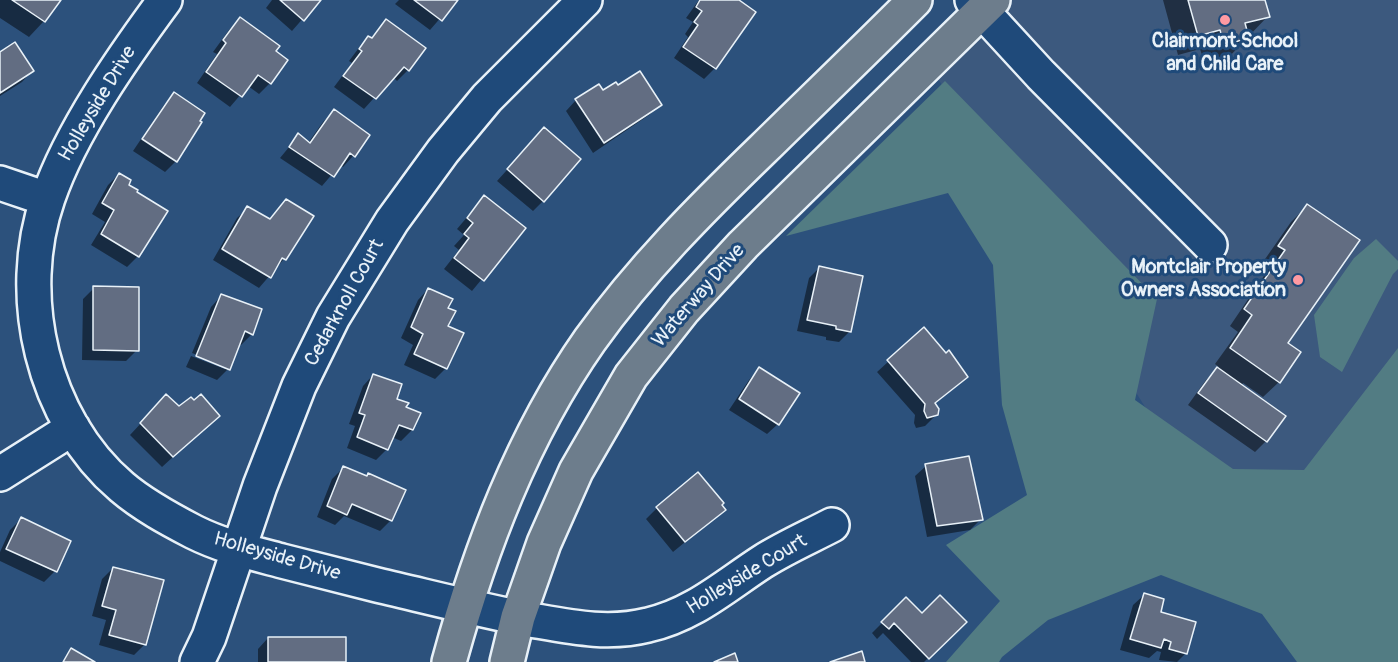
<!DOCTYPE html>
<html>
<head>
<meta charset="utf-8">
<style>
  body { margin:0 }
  canvas { display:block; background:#2c517c }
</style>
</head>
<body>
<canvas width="1398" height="662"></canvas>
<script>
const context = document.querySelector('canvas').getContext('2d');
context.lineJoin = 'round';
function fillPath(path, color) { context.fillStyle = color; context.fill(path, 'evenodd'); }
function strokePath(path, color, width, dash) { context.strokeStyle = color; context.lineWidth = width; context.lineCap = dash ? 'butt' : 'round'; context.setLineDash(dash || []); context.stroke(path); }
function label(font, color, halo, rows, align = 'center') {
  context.font = font + ' Pangolin,sans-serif'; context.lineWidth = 6; context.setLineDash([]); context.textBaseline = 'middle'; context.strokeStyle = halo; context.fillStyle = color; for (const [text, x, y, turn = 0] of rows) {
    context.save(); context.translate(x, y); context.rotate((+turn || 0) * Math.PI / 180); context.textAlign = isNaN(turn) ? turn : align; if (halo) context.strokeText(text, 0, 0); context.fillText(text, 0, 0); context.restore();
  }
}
fillPath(new Path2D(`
  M1011,0H1398V662H1306L935,74Z`), '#3c597e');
fillPath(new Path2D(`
  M945,81L1157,299L1135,400L1233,469L1304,470L1398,348V662H1297L1262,614L1161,575L1048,620L1002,657L999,662H946L1000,601L946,545L1027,495L1002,405L993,265L948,193L786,236Z
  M1376,239L1398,261V269L1393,274L1342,372L1320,357L1314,315L1354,258Z`), '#527c83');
fillPath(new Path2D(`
  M0,0H59L44,21L29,37L0,18Z
  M272,0H319L292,31L266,8Z
  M399,0H456L430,30L395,4Z
  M699,0H737L754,12L715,68L704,79L674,58L688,37L685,34L693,22L686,18Z
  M1163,0H1264L1268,16L1228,58L1205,64L1200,49L1178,55Z
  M240,19L274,51L270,83L259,94L248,86L230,107L197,83L217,54L213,52L229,30Z
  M386,21L408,70L397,81L393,77L364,109L334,87L352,63L349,61L358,49L369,38L370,39Z
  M0,53L32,71L22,82L0,96Z
  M618,87L660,105L649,115L593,153L566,111L576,100Z
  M174,94L198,121L176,161L165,172L133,151L164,105Z
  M334,111L368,136L353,156L343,167L340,165L322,186L280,158L299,135L308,143L323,122Z
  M544,129L543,201L533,211L497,181Z
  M119,174L127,185L138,256L127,267L91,245L105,222L92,214L108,185Z
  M484,197L524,228L472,291L444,269L459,250L454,246L464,235L457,229Z
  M286,201L284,259L259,288L213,260L237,218L248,208L269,220Z
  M1307,206L1279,382L1263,397L1243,383L1241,386L1284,416L1266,441L1255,452L1188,405L1206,380L1219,367L1215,364L1238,332L1230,326L1270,267L1263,262L1291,222Z
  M820,267L850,331L839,342L826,340V337L797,331L809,278Z
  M94,288L137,350L126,361L82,360L83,299Z
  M428,289L446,309V368L435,379L404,365L413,345L401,338L418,300Z
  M221,296L252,334L241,345L238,344L228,369L217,380L186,367L191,356L225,369V366L192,353L211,307Z
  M924,329L966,377L934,404L936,415L925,426L916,428L914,423L915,415L877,372Z
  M759,369L778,424L767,434L729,410L749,380Z
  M373,375L404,408L412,430L401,441L392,437L387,449L376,460L347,448L355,426L349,424L363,386Z
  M156,407L178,408L218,416L162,467L130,435Z
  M926,466L981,519L970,530L927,537L915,476Z
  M343,468L404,490L390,521L380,531L344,516L335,525L317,517L332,479Z
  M720,505L724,510L673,552L646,519L657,508Z
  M21,519L55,571L44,582L0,561V552L10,530Z
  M113,568L145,644L134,655L99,645L106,620L92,616L102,579Z
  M1144,595L1159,613L1185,654L1177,662L1159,660L1161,652L1157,651L1149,658L1120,650L1133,605Z
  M906,599L922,616L965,622L924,662H911L883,633L877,639L872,633Z
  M268,638L345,662H258V649Z`), '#0007');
const building = new Path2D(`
  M12,0H61L45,22Z
  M280,0H321L304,21Z
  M414,0H458L442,21Z
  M700,0H739L756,12L716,69L683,47L698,25L694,22L702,11L696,7Z
  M1188,0H1265L1270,17L1245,23L1249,38L1224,45L1220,30L1198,36Z
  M240,17L280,46L276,51L288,60L271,84L258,75L242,97L206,72L226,43L223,40Z
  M386,19L426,48L409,71L404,67L376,99L343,76L362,51L359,49L368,36L372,38Z
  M15,42L34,71L0,93V52Z
  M640,71L662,105L604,143L575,99L599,84L603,90L616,82L618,85Z
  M174,92L205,113L200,121L202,122L177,162L142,139Z
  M334,109L370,135L355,157L350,153L334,177L289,147L298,133L310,143Z
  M544,127L581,159L544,202L507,169Z
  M119,173L131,180L129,185L138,190L137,192L168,211L139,257L101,234L114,210L102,203Z
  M484,195L526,228L484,281L454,258L469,238L464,234L473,223L467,218Z
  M286,199L314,216L286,260L282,258L271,278L222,249L247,206L270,219Z
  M1307,204L1360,240L1288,343L1301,352L1280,383L1230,348L1252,315L1244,309L1285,250L1278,246Z
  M819,266L863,276L851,332L836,329V326L807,320Z
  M93,286L139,287V351L93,350Z
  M428,288L453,299L448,308L456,311L448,326L464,333L447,369L414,354L423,334L411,327Z
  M221,294L262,309L253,335L245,331L230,370L196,356Z
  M924,327L946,353L949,350L968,377L935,403L939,409L938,415L927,418L924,411L925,404L887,360Z
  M759,367L800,393L779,425L739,399Z
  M1217,367L1286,416L1267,442L1198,393Z
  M373,374L402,384L397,399L409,403L406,407L421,413L413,430L399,425L388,450L357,437L365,415L359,413Z
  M166,394L179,406L191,397L194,400L201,394L220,416L173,457L140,423Z
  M969,456L983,520L937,526L925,464Z
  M343,466L367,476L368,473L406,490L392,521L352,504L347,515L327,506Z
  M698,472L724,503L722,505L726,510L685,542L656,507Z
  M21,517L71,541L57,572L6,549Z
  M113,567L164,580L146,645L109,635L116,610L102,606Z
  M1144,593L1164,599L1161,612L1196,622L1187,654L1169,649L1171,642L1164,639L1161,648L1130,639Z
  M940,595L967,622L929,659L894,623L889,629L881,622L906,597L922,613Z
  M268,637H346V662H268Z
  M71,648L95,662H63Z
  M862,651L865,662H830Z
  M735,653L738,662H714Z`);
fillPath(building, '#626d82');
strokePath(building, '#e8f1f8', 1.5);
const minor = new Path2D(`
  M165,0C123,57 71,131 48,198C14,295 42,419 122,487C143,505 169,519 194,532C222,546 252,553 282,561C314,569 346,577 377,585C429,597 479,610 531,620C571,627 608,635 648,625C693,615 725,586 762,562C784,548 809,537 832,525
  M972,0L1041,75L1210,245
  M0,183L47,199
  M0,474L73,428
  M197,662L209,637L260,486L299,386L333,317L392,221L443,151L487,98L585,0`);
const major = new Path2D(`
  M449,662C480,549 522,437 590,340C641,269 701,209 763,149C814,99 865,50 915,0
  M507,662L518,617L544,543L576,471L631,376L684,309L743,245L993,0`);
strokePath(minor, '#e8f1f8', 38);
strokePath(major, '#e8f1f8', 38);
strokePath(minor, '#1f4a7a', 33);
strokePath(major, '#6d7d8c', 33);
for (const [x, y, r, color] of [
  [1225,20,6,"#ff9aa2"],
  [1298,280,6,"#ff9aa2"]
]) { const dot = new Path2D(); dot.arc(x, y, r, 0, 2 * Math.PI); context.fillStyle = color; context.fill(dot); strokePath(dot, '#1f4a7a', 2); }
label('bold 20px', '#e8f1f8', '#1f4a7a', [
  ["Clairmont School",1225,42],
  ["and Child Care",1225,65],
  ["Montclair Property",1286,268,"right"],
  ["Owners Association",1286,291,"right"]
]);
label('20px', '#e8f1f8', '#1f4a7a', [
  ["Holleyside Drive",98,104,-59],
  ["Waterway Drive",699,296,-49],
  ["Cedarknoll Court",345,303,-61],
  ["Holleyside Drive",277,557,16],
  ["Holleyside Court",747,575,-31]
]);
</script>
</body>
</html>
